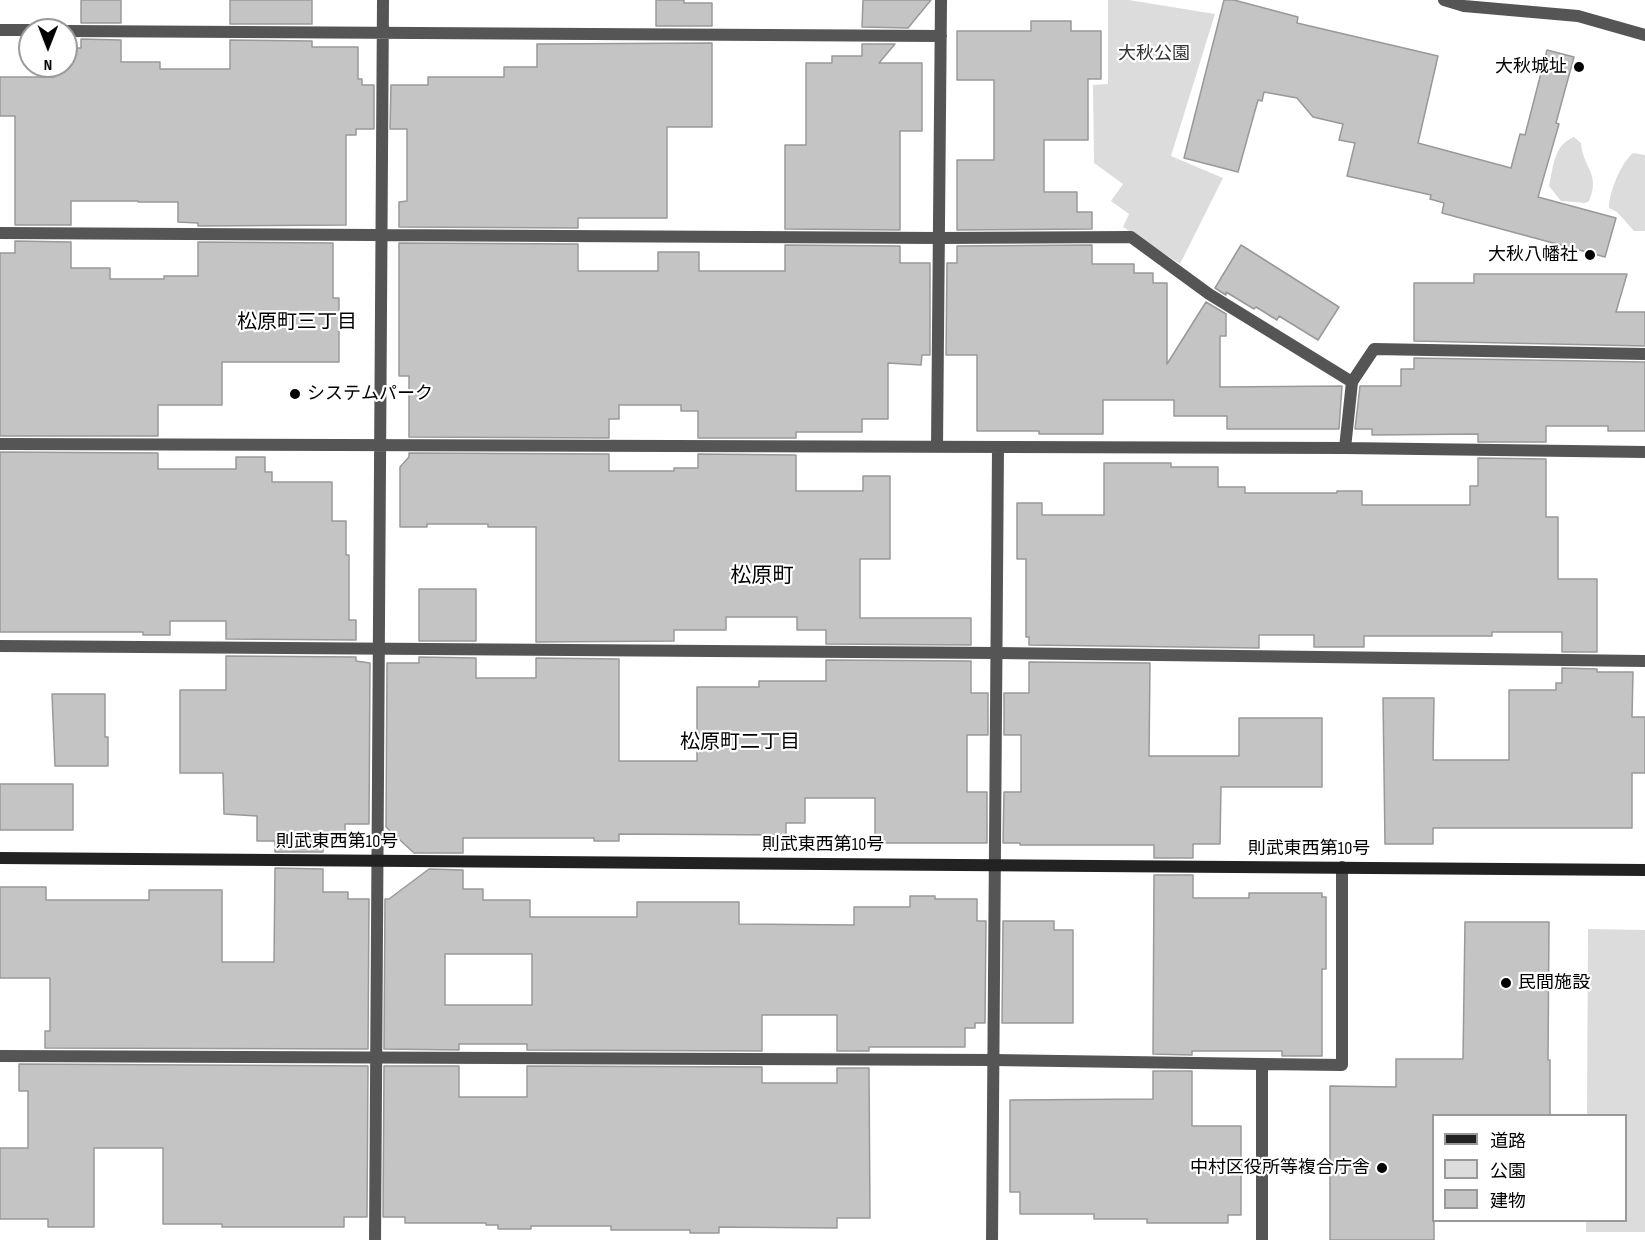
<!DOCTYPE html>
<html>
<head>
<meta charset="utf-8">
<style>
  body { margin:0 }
  #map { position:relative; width:1645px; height:1240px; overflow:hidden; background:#fff; font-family:"Sofia Sans Condensed","Noto Sans JP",sans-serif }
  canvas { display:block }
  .legend { position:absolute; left:1432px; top:1114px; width:195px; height:108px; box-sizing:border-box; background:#fff; border:2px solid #999; margin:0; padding:8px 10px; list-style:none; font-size:18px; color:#000 }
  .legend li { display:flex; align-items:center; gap:12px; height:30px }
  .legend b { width:30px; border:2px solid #999 }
  .north { position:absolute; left:18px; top:18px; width:60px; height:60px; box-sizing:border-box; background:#fff; border:2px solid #999; border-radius:50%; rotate:180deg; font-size:16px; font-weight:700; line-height:24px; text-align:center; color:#000 }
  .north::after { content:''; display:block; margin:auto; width:21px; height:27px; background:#000; clip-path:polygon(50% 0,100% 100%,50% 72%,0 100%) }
</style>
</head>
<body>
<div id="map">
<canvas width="1645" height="1240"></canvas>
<ul class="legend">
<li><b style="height:8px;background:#222"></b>道路</li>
<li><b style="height:16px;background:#dcdcdc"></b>公園</li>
<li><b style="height:16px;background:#c4c4c4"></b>建物</li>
</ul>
<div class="north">N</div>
</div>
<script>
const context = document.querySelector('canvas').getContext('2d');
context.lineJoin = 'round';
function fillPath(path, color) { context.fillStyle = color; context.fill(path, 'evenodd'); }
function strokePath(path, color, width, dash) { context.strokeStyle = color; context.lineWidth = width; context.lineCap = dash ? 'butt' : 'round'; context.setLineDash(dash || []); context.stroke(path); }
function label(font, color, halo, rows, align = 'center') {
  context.font = font + ' "Sofia Sans Condensed","Noto Sans JP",sans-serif'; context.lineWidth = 4.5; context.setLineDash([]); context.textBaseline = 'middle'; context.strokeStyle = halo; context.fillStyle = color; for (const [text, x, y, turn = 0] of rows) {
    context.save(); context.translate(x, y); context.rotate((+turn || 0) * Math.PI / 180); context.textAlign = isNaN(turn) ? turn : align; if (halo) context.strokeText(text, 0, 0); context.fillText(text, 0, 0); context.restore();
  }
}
fillPath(new Path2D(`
  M1108,0H1129L1215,14L1171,156L1223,178L1180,264L1123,227L1129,214L1111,201L1123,184L1094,163L1093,85L1108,84Z
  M1574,137L1581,143C1583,169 1601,173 1589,201L1585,203L1561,201L1549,186C1554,165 1553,146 1574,137Z
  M1633,153L1645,155V231H1634L1617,212L1609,208C1609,192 1621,163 1633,153Z
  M1588,929L1645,930V1232H1586V1221L1626,1220V1116L1587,1115Z`), '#dcdcdc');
const building = new Path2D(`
  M81,0H121V23H81Z
  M230,0H312V24H230Z
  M656,0H684V3H712V26H656Z
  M863,0H931L908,28L862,27Z
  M1224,0H1234L1298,17L1297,23L1438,56L1418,143L1511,168L1520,134L1525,135L1547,50L1574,57L1556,123L1559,124L1538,197L1616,218L1605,257L1442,213L1444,203L1430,199L1431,195L1347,176L1355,143L1339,140L1343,124L1313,117L1297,98L1264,92L1262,101L1258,100L1238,172L1184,158Z
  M1031,21H1071V31H1101V79H1088V140H1044V192H1077V212H1092V229L957,230V160H994V80H957V31H1031Z
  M81,39L121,40V62H160V69H230V40L312,41V47H358V79H362V85H374V129H356V135H346V225L198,226V223L178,222V202H138V201H71V225H15V116H0V77H54V66H66V48H81Z
  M712,43V127H667V218H578V228L399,227V202L407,201V129H390L391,85H428V77H504V67H537V44Z
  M862,44H895L879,63H922V131H900V230L785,229V145H806V63H832V56H862Z
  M15,241L71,242V268H110V279H164V276H198V242L333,243V298H339V362H222V405H158V436H0V253H15Z
  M399,243L578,244V271H658V252H699V271H785V245L900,246V263H930V355H922L921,365L888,363V419H862V432H796V438H698V411H681V405H619V419H609V438L409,437V376H399Z
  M1092,245V264H1134V273H1153V283H1167V364L1206,302L1226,314V336H1220V387L1342,386L1339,429H1227V416H1174V400H1103V434H1039V431H977V355H946L947,263H957V246Z
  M1241,245L1339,307L1318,340L1279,316L1277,320L1256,307L1254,309L1226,292V295L1215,288Z
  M1474,274H1627L1616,312H1645V346L1414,341V283H1474Z
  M1414,358L1645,362V431H1608V426H1546V442H1478V434L1372,435V429H1355L1360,386H1401V369H1414Z
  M0,452L158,453V469H236V457H265V472H272V482H332V521H346V555H349V620H356V640L226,639V621H170V635H143V632H0Z
  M409,453L609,454V471H674V468H698V454L796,455V491H863V476H890V559H860V618H971V645L826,644V630H797V617H726V630H674V641L536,642V527H488V524H427V527H400V467L409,457Z
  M1478,458L1546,459V517H1558V579H1597V652H1562V632H1492V636H1364V647H1314V635H1259V648L1029,645V637H1026V559H1017V503H1042V515H1104V463H1171V467H1218V487H1245V493H1337V491H1362V505H1470V486H1478Z
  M419,589H476V641H419Z
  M226,656L356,657V661L370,663L369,824H345V842H323V852H275V841H257V816L224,814L223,773H180V690H226Z
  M419,657L476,658V678H536V658L619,659V761H697V687H759V681H826V660L971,661V693H988V735H967V792H987V843H875V798H805V823H786V835L619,834V841H594V838H463V853H414L386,827L387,663H419Z
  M1029,662L1150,663L1149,756H1239V718H1322V787H1221L1220,844H1193V858H1154V845H1020V843H1003L1004,792H1021V735H1004V693H1029Z
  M1562,668L1597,669V672H1633L1632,717H1645V773H1632V828H1433V844H1385L1383,698H1434L1433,760H1509V690H1556V683H1562Z
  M52,694H105V737H108V766H55Z
  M0,784H73V830H0Z
  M275,868L323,869V892H348V899H369L368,1049L45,1048V1031H50V978H0V887H46V900H149V890H222V962H274Z
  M429,869L463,870V889H483V900H530V917H637V902H739V924L854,925V907H910V896H935V899H977V921H986L985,1023H975V1028H965V1047H869V1051H837V1015H762V1051L527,1050V1044H459V1050L384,1049L385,899H389ZM445,954H532V1005H445Z
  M1154,875H1193V898H1249V893H1322V897H1326V969H1322V1056H1282V1051H1192V1055L1153,1054Z
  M1003,921H1054V930H1073V1023H1002Z
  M1465,922H1549L1548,1060H1550V1116H1434V1240H1330V1086L1396,1087V1059H1463Z
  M19,1064L368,1066L367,1217H344V1227H222V1224H163V1148H94V1227H48V1219H0V1148H28V1091H19Z
  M384,1066H459V1097H527V1066L762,1067V1083H837V1068H869L870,1218H837V1228L719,1227V1233H690V1230H611V1226H531V1229H498V1225H486V1223H405V1217H383Z
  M1153,1071H1192V1126H1241V1215H1228V1223H1147V1219H1094V1214H1020V1192H1010V1100L1153,1099Z`);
fillPath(building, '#c4c4c4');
strokePath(building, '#999', 1.5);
strokePath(new Path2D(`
  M939,238L1131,237L1209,294L1352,382
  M0,646L996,653L1645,661
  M0,1056L993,1060L1262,1064`), '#555', 12);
strokePath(new Path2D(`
  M1444,0L1464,6L1578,16L1645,35
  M0,30H30
  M66,31L941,36
  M0,233L939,238
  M0,444L1345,448L1645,452
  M937,447L941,0
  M1345,448L1352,382L1374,349L1645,354
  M375,1240L383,0
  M992,1240L998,448
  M1262,1240V1064L1342,1065V867`), '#555', 12);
strokePath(new Path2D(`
  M0,858L1645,870`), '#222', 12);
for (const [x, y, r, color] of [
  [1579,67,6,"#000"],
  [1590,255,6,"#000"],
  [295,394,6,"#000"],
  [1506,983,6,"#000"],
  [1382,1168,6,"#000"]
]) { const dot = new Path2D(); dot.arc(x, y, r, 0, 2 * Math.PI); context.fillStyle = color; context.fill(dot); strokePath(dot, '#fff', 2); }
label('18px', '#333', '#fff', [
  ["大秋公園",1154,54]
]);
label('18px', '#000', '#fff', [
  ["大秋城址",1567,67],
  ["大秋八幡社",1578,255],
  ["システムパーク",307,394,"left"],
  ["民間施設",1518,983,"left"],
  ["中村区役所等複合庁舎",1370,1168]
], 'right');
label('18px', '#000', '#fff', [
  ["則武東西第10号",337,842],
  ["則武東西第10号",823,845],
  ["則武東西第10号",1309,849]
]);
label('20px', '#000', '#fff', [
  ["松原町三丁目",297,323],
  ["松原町二丁目",740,743]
]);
label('21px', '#000', '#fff', [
  ["松原町",762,577]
]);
</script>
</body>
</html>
